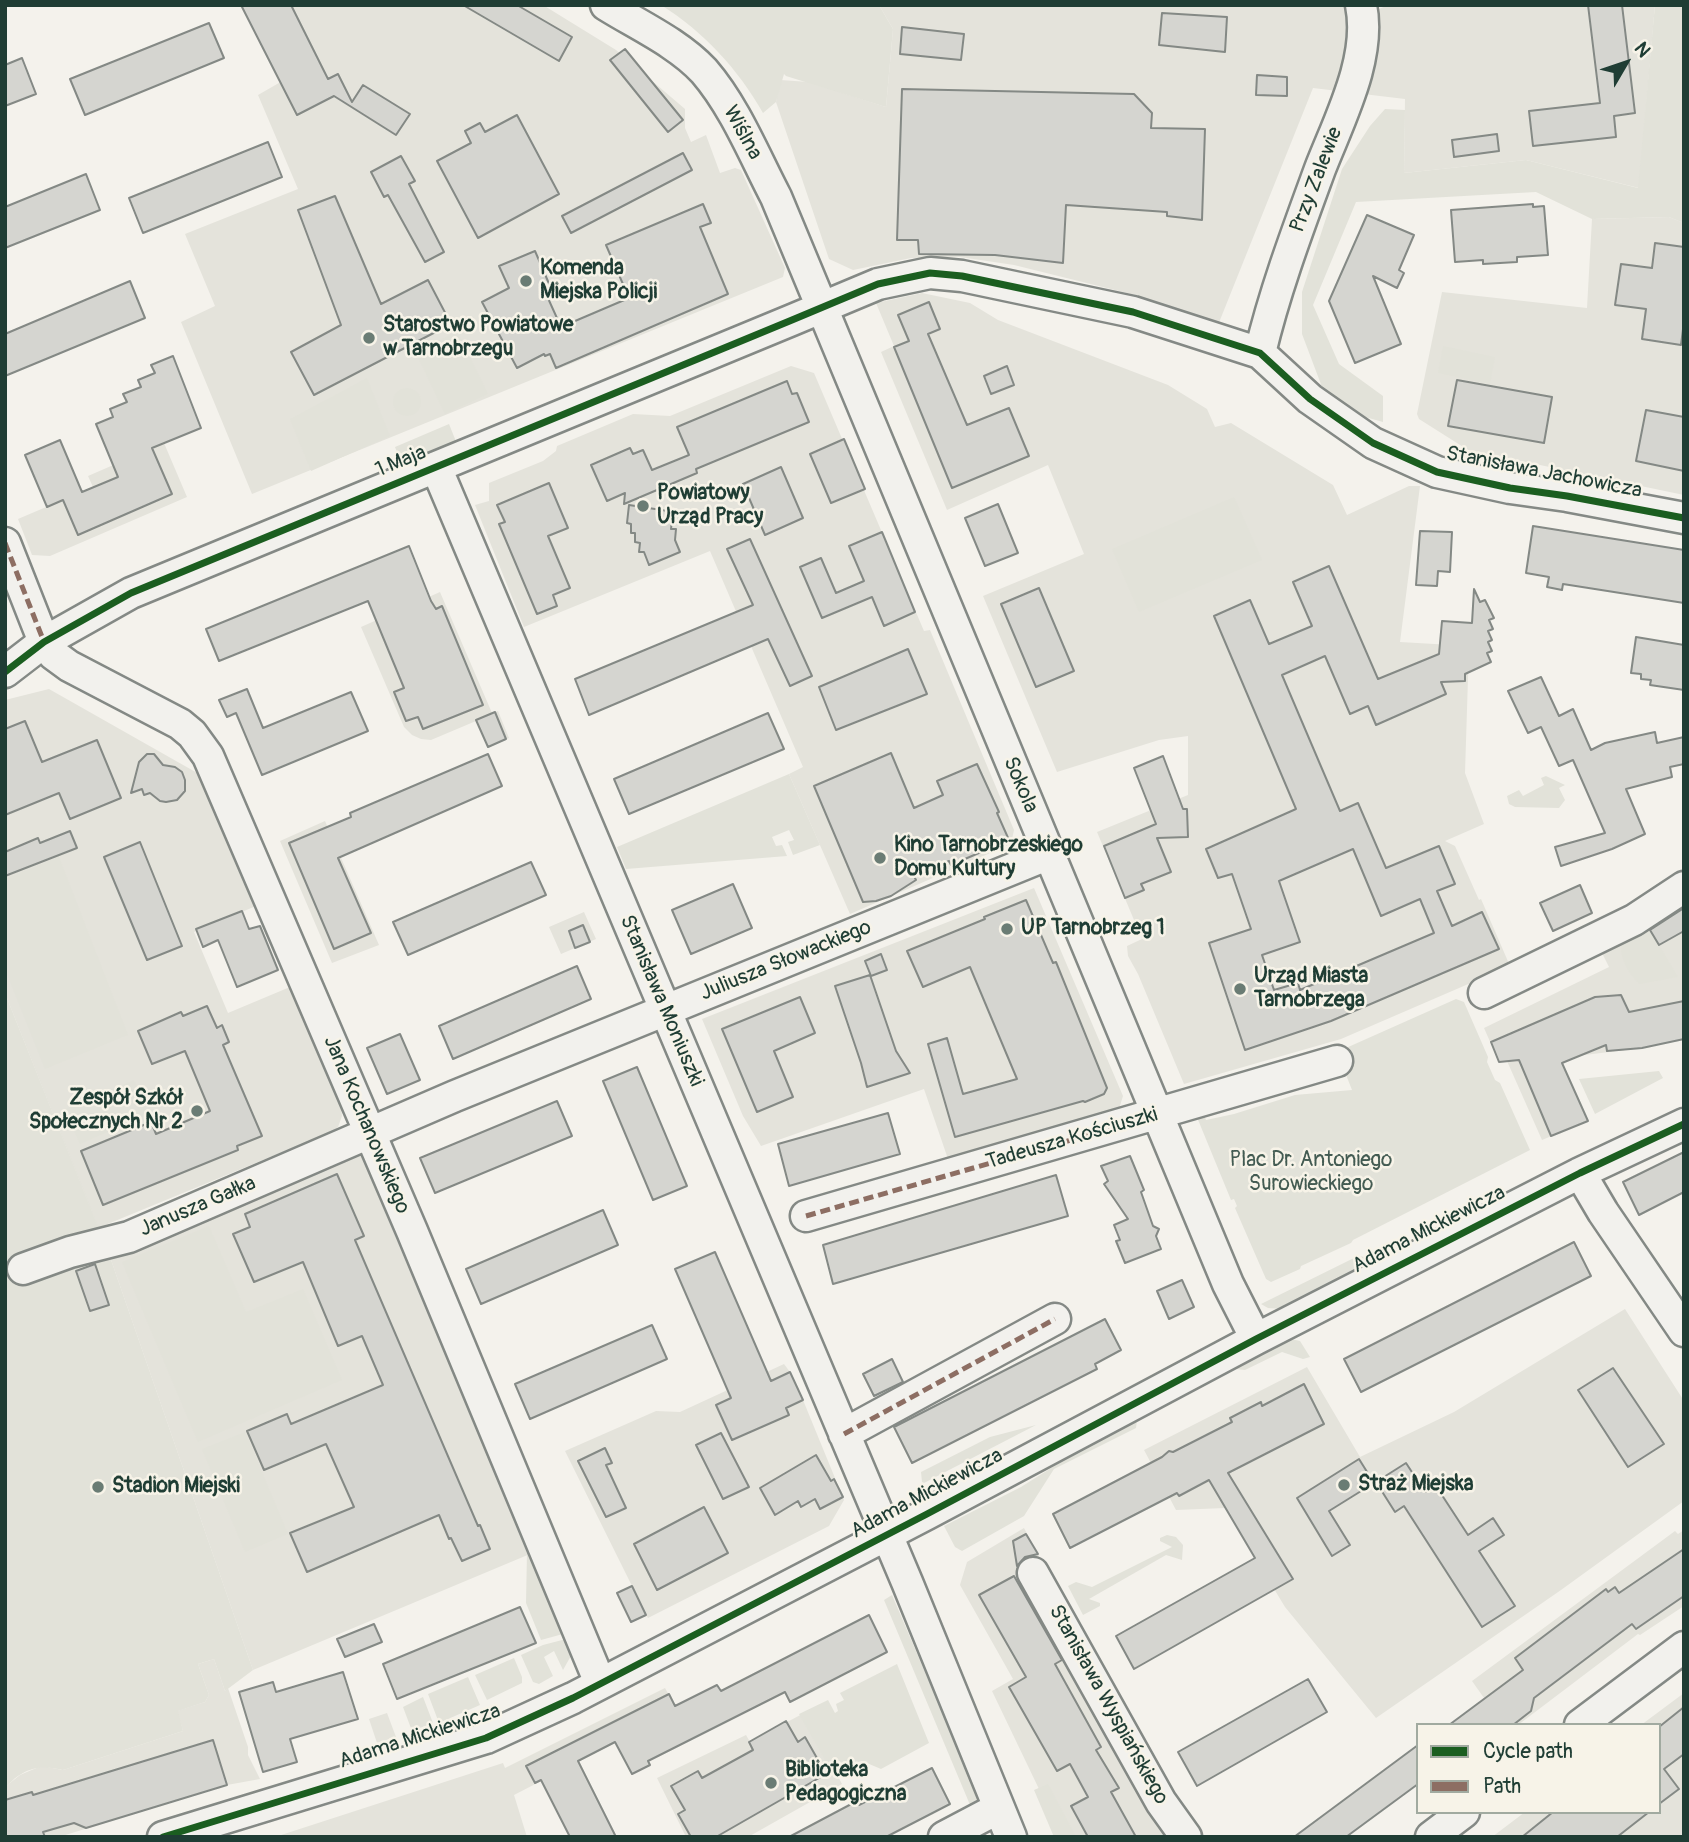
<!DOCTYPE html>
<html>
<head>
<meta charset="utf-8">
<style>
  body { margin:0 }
  #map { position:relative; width:1689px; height:1842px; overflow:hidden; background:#f4f2ec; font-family:Pangolin,sans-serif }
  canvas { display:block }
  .frame { position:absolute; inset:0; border:7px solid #1f3d34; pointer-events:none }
  .legend { position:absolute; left:1416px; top:1723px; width:245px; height:91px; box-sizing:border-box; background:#f7f3e8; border:2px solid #a1aaa0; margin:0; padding:9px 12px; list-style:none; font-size:21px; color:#1f3d34 }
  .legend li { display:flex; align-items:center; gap:14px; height:35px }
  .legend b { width:35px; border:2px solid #a1aaa0 }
  .north { position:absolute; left:1591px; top:28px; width:70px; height:70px; -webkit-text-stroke:5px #f7f3e8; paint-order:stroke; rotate:51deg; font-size:19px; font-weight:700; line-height:28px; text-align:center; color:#1f3d34 }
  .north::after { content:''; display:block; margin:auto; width:24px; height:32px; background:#1f3d34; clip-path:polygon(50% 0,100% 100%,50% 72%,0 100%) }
</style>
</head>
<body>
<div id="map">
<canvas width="1689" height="1842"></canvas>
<div class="frame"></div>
<ul class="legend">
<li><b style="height:9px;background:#1b5e20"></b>Cycle path</li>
<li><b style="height:9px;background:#8d6e63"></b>Path</li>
</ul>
<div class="north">N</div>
</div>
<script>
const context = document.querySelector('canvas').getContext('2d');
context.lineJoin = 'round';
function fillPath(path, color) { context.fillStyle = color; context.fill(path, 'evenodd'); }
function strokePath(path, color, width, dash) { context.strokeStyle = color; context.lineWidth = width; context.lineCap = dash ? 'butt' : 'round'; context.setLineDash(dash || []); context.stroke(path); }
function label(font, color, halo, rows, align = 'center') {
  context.font = font + ' Pangolin,sans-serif'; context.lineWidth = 5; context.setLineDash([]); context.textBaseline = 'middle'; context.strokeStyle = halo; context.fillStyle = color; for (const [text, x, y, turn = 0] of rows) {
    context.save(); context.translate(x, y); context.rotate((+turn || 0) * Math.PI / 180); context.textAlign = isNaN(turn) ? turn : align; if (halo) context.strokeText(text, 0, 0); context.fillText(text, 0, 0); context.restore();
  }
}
fillPath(new Path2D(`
  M264,5H543L616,50L685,109V128L691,142L706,135L720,173L735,168L741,170L785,268L783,277L252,494L181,322L215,306L185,234L298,189L258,95L298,72Z
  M879,5H1377L1379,9L1388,5H1655L1639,188L1526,160L1404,173L1405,99L1313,88L1218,325L1135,295L1014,265L960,257L911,258L853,270L829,259L776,102L780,80L809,82L886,107L893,29Z
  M1669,217L1684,223V495L1468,450L1419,419L1417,414L1442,292L1587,308L1592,219Z
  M922,293L970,303L998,320L1168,385L1207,409L1215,427L1231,423L1333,485L1347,515L1409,486H1420L1400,642L1469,646L1465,773L1484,824L1445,841L1455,846L1479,900L1481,899L1510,966L1341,1039L1184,1084L1138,974L1128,956L1127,946L1142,939L1097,832L1188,795V736L1159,740L1057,772L983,596L1084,554L1048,465L947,510L881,352L894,346L876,303Z
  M791,366L814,373L924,631L930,630L1014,830L1011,844L850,914L789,774L803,767L710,551L524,627L475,505L489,501V483L543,461L556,451L557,446L633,414L670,416Z
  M164,443L187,497L50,556L32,555L18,519L93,487L88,476Z
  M440,592L492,713L498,711L509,738L488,748L476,721L431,740L421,739L412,735L404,727L361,627Z
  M49,689L199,774L256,906L194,932L228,1013L290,987L341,1106L342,1116L338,1127L331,1132L98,1228L5,993V700Z
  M325,821L379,945L332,963L280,841Z
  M1034,888L1123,1096L1119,1109L948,1159L924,1089L761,1146L743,1116L702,1019Z
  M1684,907V1039L1642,1048L1560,1058L1588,1121L1542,1140L1507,1061L1499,1062L1484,1028L1609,967L1600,949L1674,910L1676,912Z
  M584,912L596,939L561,954L549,927Z
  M361,1155L530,1554L253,1670L109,1254Z
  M1625,1309L1684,1401V1501L1561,1590L1376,1718L1285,1607L1225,1508L1176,1510L1144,1450L1307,1367L1360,1457L1454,1412Z
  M784,1364L790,1372L803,1400L844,1500L829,1526L648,1618L646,1615L631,1622L632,1586L565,1451L656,1411L680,1412Z
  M1024,1528L1041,1560L1023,1571L1174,1837H1062L992,1691L1013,1679L960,1585L967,1562Z
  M1684,1530V1606L1640,1635L1638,1634L1518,1725H1465L1478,1710L1475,1706L1484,1698L1472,1681L1675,1531L1678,1534Z
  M214,1659L225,1691L228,1688L248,1747V1755L260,1779L227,1785L59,1837H5V1787L20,1775L34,1769L42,1766L63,1770L183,1731L177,1711L205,1702L209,1695L198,1664Z
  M665,1688L675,1706L640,1745L650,1765L632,1774L615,1743L514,1795L527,1837H275L503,1763L505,1768Z
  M1684,1693V1837H1492L1525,1812H1659V1725H1641Z
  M387,1713L396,1737L377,1743L369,1719Z
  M804,1713L842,1784L748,1837H686L657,1778L746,1735L750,1742Z`), '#e4e3db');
fillPath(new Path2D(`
  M661,5H879L893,29L886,107L786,76L784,74L776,102L763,113C738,69 704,32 661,5Z
  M1655,5H1684V223L1669,217L1592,219L1536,192L1356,202L1313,305L1339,364L1383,396V422L1365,417L1322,387L1302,334V292L1342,169L1370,126L1385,109L1405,110L1404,173L1526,160L1638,188Z
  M457,331L488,394L445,414L416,353Z
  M1443,346L1495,357L1490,384L1438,373Z
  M367,378L390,436L311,471L290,419Z
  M393 402a14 14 0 1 1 28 0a14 14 0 1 1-28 0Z
  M449,424L457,444L407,465L401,462L395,447Z
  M1234,497L1262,560L1139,612L1112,549Z
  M789,774L820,845L793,855L788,842L794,840L789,830L772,837L776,846L782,845L787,856L626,869L617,847Z
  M1546,776L1565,785L1559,788L1565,800L1559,808L1515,807L1509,804L1507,796L1519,790L1523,796L1544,785L1541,778Z
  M59,857L128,1035L45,1069L5,969V879Z
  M1647,925L1678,977L1640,984C1631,977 1616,954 1623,942C1627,935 1641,929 1647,925Z
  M5,993L109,1254L253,1670L225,1691L214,1659L198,1664L209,1695L205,1702L178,1711L183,1731L63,1770C46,1766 33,1766 18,1776C13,1779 10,1784 5,1787Z
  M1456,999L1464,1002L1488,1057L1487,1062L1495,1080L1500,1083L1530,1150L1353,1240L1351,1243L1301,1266L1300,1269L1271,1282L1266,1279L1235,1208L1237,1206L1234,1199L1231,1200L1194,1110L1201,1108L1206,1120L1234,1114L1295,1095L1352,1090L1337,1052Z
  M1659,1071L1663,1078L1595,1114L1579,1079Z
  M134,1080L149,1114L80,1144L65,1109Z
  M209,1226L246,1312L303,1289L342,1380L198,1442L122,1262Z
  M1358,1256L1365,1257L1368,1266L1283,1309L1268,1308L1261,1304Z
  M1286,1338L1300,1341L1310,1357L1303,1359L1282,1352L1245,1370L1235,1369L1233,1365Z
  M1129,1419L1137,1420L1136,1428L1054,1469L1024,1516L962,1551L955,1547L944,1526L1021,1487Z
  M1036,1425L924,1483L922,1482L921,1472L990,1437Z
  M245,1432L288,1534L245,1552L202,1449Z
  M1167,1535L1176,1537L1183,1545L1182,1560L1166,1555L1089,1599L1100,1603V1606L1083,1615L1068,1586L1076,1582L1092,1587L1172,1547L1160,1541V1538Z
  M527,1552L529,1553L563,1634L541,1640L526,1603Z
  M892,1595L978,1796V1804L973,1812L884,1600Z
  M566,1639L572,1654L563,1670L554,1651L544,1657L553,1676L539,1684L533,1682L521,1655L543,1645Z
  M514,1658L522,1677V1683L487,1700L475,1675Z
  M897,1664L929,1743L881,1769L862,1761L831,1770L799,1714L828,1700L835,1713L838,1711L836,1704L844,1700L840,1693Z
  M468,1677L480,1705L439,1723L428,1694Z
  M423,1697L433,1723L412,1731L403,1707Z
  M1048,1784L1076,1837H1054L1034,1790Z`), '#e2e2d9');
const building = new Path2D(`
  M241,5H291L328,79L338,74L352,102L363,85L410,114L396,135L334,96L297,115Z
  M463,5H517L572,37L559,61Z
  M1588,5H1622L1635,113L1614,116L1616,137L1533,146L1529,111L1600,103Z
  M1162,13L1227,17L1225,52L1159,45Z
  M209,23L224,58L85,115L70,79Z
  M902,27L964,34L961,60L900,54Z
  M625,49L683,120L668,132L610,60Z
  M22,58L36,94L5,106V65Z
  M1257,75L1287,77V96L1256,95Z
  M902,89L1134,94L1152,113L1151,128L1205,129L1202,220L1167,216V212L1066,205L1063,263L995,255L919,254L918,240H897Z
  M517,115L559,194L478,238L437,161L471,143L465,131L480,123L485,132Z
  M1497,134L1499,151L1454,157L1452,140Z
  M268,142L282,177L143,233L129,198Z
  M683,153L692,170L571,233L562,216Z
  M401,156L415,181L409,184L444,252L425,262L388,195L384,197L371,172Z
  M86,174L100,210L5,248V207Z
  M335,196L381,304L428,280L451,324L314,395L291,352L341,325L298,210Z
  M703,204L711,223L700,227L728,294L556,368L550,354L545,356L544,354L517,368L482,302L509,288L499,266L535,251L553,293L547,296L561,327L629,298L606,245Z
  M1533,204V207L1544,206L1548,255L1517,257V262L1483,264V260L1455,262L1451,210Z
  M1367,215L1414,235L1399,270L1404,273L1397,288L1373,276L1401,344L1355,363L1329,301Z
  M1655,243L1684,247V321L1681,345L1642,339L1646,309L1615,305L1621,264L1652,268Z
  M130,281L145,318L5,376V334Z
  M929,302L940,329L928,334L967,425L1009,408L1029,456L952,488L894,347L909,341L898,315Z
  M173,356L201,428L152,448L172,494L78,535L63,500L47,507L25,455L60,440L82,492L118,477L96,424L113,417L110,409L127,402L123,394L141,387L138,380L155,373L151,365Z
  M1007,366L1014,385L991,394L984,376Z
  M1457,380L1552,397L1544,443L1448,426Z
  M787,381L792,394L797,393L809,422L696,469L697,473L624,504L625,493L607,501L591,465L630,448L633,454L643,450L652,470L689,455L677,427Z
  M1646,410L1684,417V471L1636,461Z
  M844,439L865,489L831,503L810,454Z
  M781,467L803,518L765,535L743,484Z
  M549,483L568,528L548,536L570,588L553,595L557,606L537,614L499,524L505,522L497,505Z
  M998,504L1018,553L985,566L965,518Z
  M629,505L668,511L667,519L672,520L671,529H676L675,540L680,552L649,565L644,552H639L640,543L635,542V533H631V524L627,523Z
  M1533,526L1684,550V603L1563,584L1562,590L1547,587L1549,577L1526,573Z
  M1420,531L1452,532L1450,572L1438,571L1437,586L1416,585Z
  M882,532L915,612L884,626L872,597L822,618L800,567L821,558L836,593L864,581L849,546Z
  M750,539L812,676L790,686L768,639L589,715L575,679L753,605L727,549Z
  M409,546L431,601L436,609L442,606L483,705L423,729L418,717L406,721L394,692L404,688L368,601L219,661L206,629Z
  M1329,566L1378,679L1439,654L1442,621L1472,623L1474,589L1480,602L1485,600L1494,618L1489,620L1493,629L1488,631L1492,640L1488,642L1492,651L1487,653L1491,662L1465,674V681L1441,682L1446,694L1376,725L1368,706L1350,714L1325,656L1282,675L1340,811L1358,803L1386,868L1439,846L1455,884L1437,891L1452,926L1482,912L1499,949L1331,1021L1245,1050L1209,943L1251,929L1232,874L1218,878L1206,849L1296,809L1214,616L1250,600L1269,644L1312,626L1293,582ZM1353,849L1381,916L1420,899L1434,933L1300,990L1298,983L1274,990L1262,955L1300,942L1279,881Z
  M1039,588L1074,671L1036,687L1001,604Z
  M1636,637L1684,645V690L1650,685L1651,680L1641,679V674L1631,673Z
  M908,649L927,694L836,730L819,687Z
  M1541,677L1559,716L1573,709L1591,750L1605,743L1655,732L1657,743L1684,737V764L1670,767L1672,777L1626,789L1645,834L1612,849L1561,866L1555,847L1605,833L1573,760L1559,766L1541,727L1528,733L1508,691Z
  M247,689L263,728L351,692L368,731L262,775L236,713L227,717L219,700Z
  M495,712L506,739L488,747L476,720Z
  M768,713L784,749L629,814L614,779Z
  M25,721L42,762L97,740L121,798L70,819L59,793L5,815V729Z
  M891,753L914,808L943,795L937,781L977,764L999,812L997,813L1009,840L951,865L949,861L914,876L916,880L891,896L876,901L863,902L814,786Z
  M147,754H154L163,765L175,767L182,772L185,780V791L177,800L166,802L160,801L150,793L144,795L142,789L131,793L139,762Z
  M488,754L502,786L338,858L371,933L334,949L289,843L351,817L350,813Z
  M1163,756L1183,809H1187L1188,837L1157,838L1171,872L1141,884L1144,890L1125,898L1104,846L1156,824L1134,768Z
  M70,831L77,848L5,876V852L38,838L40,843Z
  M140,842L182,946L147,960L104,857Z
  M531,862L546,895L408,955L393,922Z
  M733,884L752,928L691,954L672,910Z
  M1580,885L1592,913L1553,931L1540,903Z
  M1026,900L1053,963L1056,962L1107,1088L1104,1094L1085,1102L1083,1101L955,1137L928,1044L947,1038L963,1094L1017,1079L970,967L923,987L907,951L985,919L984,917Z
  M1684,908V931L1659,945L1650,930Z
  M242,911L249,929L260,926L278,970L237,987L218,940L203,947L196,929Z
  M583,925L590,942L575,948L569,931Z
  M881,954L887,970L871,976L865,961Z
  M577,966L591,999L453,1059L439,1026Z
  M870,975L896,1051L910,1073L867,1087L861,1063L835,986Z
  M1621,995L1629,1012L1684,1001V1039L1642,1048L1607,1051L1606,1045L1562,1063L1588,1121L1551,1136L1519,1060L1499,1062L1491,1042L1595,997Z
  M800,997L815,1033L774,1051L793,1097L757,1112L722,1029Z
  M207,1006L217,1028L222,1025L229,1042L223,1045L262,1136L237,1146L238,1150L103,1205L81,1151L151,1122L156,1134L210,1111L185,1051L152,1064L138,1031L181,1012L183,1016Z
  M400,1034L420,1080L387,1094L367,1048Z
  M637,1067L687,1186L653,1200L603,1081Z
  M557,1101L572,1136L435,1193L420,1158Z
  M888,1113L900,1154L789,1186L778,1144Z
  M1684,1152V1192L1639,1215L1623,1182Z
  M1130,1156L1144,1190L1141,1192L1153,1226L1159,1229L1156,1236L1161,1249L1125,1263L1116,1241L1120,1240L1114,1225L1128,1219L1104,1184L1108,1181L1101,1166Z
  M337,1174L364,1236L355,1240L478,1526L480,1525L490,1549L462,1561L451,1538L449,1539L439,1515L307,1572L290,1533L354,1507L326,1444L264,1470L247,1431L287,1414L291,1424L383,1385L362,1336L338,1346L303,1262L254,1282L233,1234L250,1227L245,1214Z
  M1056,1175L1068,1216L833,1284L823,1245Z
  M603,1210L618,1245L481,1304L466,1269Z
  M1574,1242L1591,1276L1361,1392L1344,1359Z
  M715,1252L771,1381L790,1372L803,1400L786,1408L789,1415L732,1440L716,1405L731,1398L675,1269Z
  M95,1264L109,1305L90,1311L76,1271Z
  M1182,1280L1194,1307L1169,1319L1157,1291Z
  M1105,1319L1121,1350L1095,1364L1097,1369L912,1463L894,1427Z
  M652,1325L667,1359L530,1419L515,1384Z
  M892,1359L903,1382L874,1396L863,1374Z
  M1613,1368L1664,1444L1628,1467L1578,1390Z
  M1304,1384L1324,1424L1228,1473L1293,1579L1134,1669L1116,1636L1255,1558L1209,1480L1179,1496L1177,1493L1070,1548L1053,1514L1162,1457L1169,1451L1173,1452L1232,1422L1230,1418L1261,1402L1262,1406Z
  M721,1433L749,1487L723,1499L696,1445Z
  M605,1448L612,1463L606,1465L626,1508L606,1517L578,1461Z
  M816,1455L831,1481L834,1479L843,1497L820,1509L815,1499L801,1507L798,1501L775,1515L760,1488Z
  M1359,1459L1374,1483L1329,1511L1350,1545L1332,1556L1297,1498Z
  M1406,1463L1425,1492L1436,1486L1468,1535L1493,1518L1504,1535L1479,1551L1515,1606L1482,1627L1404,1506L1395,1512L1376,1482Z
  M704,1507L728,1553L657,1590L634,1544Z
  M1026,1534L1038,1554L1025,1557L1017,1566L1013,1541Z
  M1684,1549V1596L1636,1629L1632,1624L1534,1698L1531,1711L1513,1725H1449L1523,1670L1515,1658L1606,1589L1608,1592L1615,1587L1619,1593Z
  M1014,1576L1062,1660L1055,1664L1101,1747L1096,1750L1119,1788L1111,1792L1136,1837H1088L1071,1806L1088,1797L1070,1764L1057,1771L1009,1687L1026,1677L979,1595Z
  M632,1586L646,1615L631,1622L617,1593Z
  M520,1607L536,1643L397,1699L383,1664Z
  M869,1615L887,1652L790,1702L785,1692L648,1761L650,1765L632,1774L615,1742L578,1761L616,1837H570L541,1780L535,1783L526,1766L669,1694L675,1706L717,1685L721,1691Z
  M374,1624L382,1642L345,1657L337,1639Z
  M343,1672L358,1719L290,1739L297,1762L263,1772L239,1692L273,1682L276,1692Z
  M1308,1679L1327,1712L1197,1786L1178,1752Z
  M1684,1707V1754L1664,1769L1679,1789L1659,1804V1727Z
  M786,1721L798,1742L805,1737L826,1774L716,1837H691L678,1814L685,1810L671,1786L698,1771L702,1778L753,1750L749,1742Z
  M213,1740L227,1785L86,1828L74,1823L43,1832L45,1837H5V1800L32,1792L33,1795Z
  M1418,1745V1784L1346,1837H1294Z
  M932,1768L950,1804L886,1837H789L857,1801L859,1805Z
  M1553,1812H1649L1617,1837H1522Z`);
fillPath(building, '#d5d5d0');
strokePath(building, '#848985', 2);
const minor = new Path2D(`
  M606,5C638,25 678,43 704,71C735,107 754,155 776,197L1228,1284L1256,1339
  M1260,353C1275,290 1298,229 1320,169C1339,120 1372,58 1361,5
  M436,467L907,1582L1011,1837
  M5,543L44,642L54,655L69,666L180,724L192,734L208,756L412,1231L600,1683
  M5,672L44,642L131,593L792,320L878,284L930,273L962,276L1133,312L1260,353L1310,399L1373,443L1437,472L1510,488L1567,496L1684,518
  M1484,993L1634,920L1684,887
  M1580,1173L1603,1212L1684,1331
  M806,1216L1337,1061
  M23,1269L70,1252L129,1237L455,1096L1049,854
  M844,1434L1055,1319
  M1033,1573L1161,1802L1186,1837
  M1580,1725L1684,1647
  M163,1837L486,1738L573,1698L927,1514L1256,1339L1580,1173L1684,1124
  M944,1837L999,1808
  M1431,1837L1464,1812`);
strokePath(minor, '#848985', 35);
strokePath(minor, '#f2f1ed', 30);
strokePath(new Path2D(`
  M5,543L44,642
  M806,1216L1158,1115
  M844,1434L1055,1319`), '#8d6e63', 5, [10, 5]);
strokePath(new Path2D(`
  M5,672L44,642L131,593L792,320L878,284L930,273L962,276L1133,312L1260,353L1310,399L1373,443L1437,472L1510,488L1567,496L1684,518
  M163,1837L486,1738L573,1698L927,1514L1256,1339L1580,1173L1684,1124`), '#1b5e20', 7);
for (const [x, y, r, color] of [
  [526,281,7,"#6a7c74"],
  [369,338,7,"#6a7c74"],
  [643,506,7,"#6a7c74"],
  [880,858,7,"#6a7c74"],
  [1007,929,7,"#6a7c74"],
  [1240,989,7,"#6a7c74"],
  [197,1111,7,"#6a7c74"],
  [1344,1485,7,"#6a7c74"],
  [98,1487,7,"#6a7c74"],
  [771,1783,7,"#6a7c74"]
]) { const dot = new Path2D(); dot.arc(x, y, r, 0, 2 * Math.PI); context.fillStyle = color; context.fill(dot); strokePath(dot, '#f7f3e8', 2.5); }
label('21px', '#1f3d34', '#f7f3e8', [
  ["Wiślna",742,133,61],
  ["Przy Zalewie",1317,180,-69],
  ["1 Maja",401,462,-22],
  ["Stanisława Jachowicza",1544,473,11],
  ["Sokola",1020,785,67],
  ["Juliusza Słowackiego",786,961,-22],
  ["Stanisława Moniuszki",661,1001,67],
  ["Jana Kochanowskiego",366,1125,67],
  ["Tadeusza Kościuszki",1072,1139,-16],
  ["Janusza Gałka",198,1207,-23],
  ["Adama Mickiewicza",1429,1230,-27],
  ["Adama Mickiewicza",927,1494,-28],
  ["Stanisława Wyspiańskiego",1108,1705,61],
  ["Adama Mickiewicza",420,1737,-18]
]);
label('bold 21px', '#1f3d34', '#f7f3e8', [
  ["Komenda",540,269],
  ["Miejska Policji",540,293],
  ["Starostwo Powiatowe",383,326],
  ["w Tarnobrzegu",383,350],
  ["Powiatowy",657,494],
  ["Urząd Pracy",657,518],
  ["Kino Tarnobrzeskiego",894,846],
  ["Domu Kultury",894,870],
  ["UP Tarnobrzeg 1",1021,929],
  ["Urząd Miasta",1254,977],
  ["Tarnobrzega",1254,1001],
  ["Zespół Szkół",183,1099,"right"],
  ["Społecznych Nr 2",183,1123,"right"],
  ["Straż Miejska",1358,1485],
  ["Stadion Miejski",112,1487],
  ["Biblioteka",785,1771],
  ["Pedagogiczna",785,1795]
], 'left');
label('21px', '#435b52', '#f7f3e8', [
  ["Plac Dr. Antoniego",1311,1161],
  ["Surowieckiego",1311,1185]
]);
</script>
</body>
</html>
